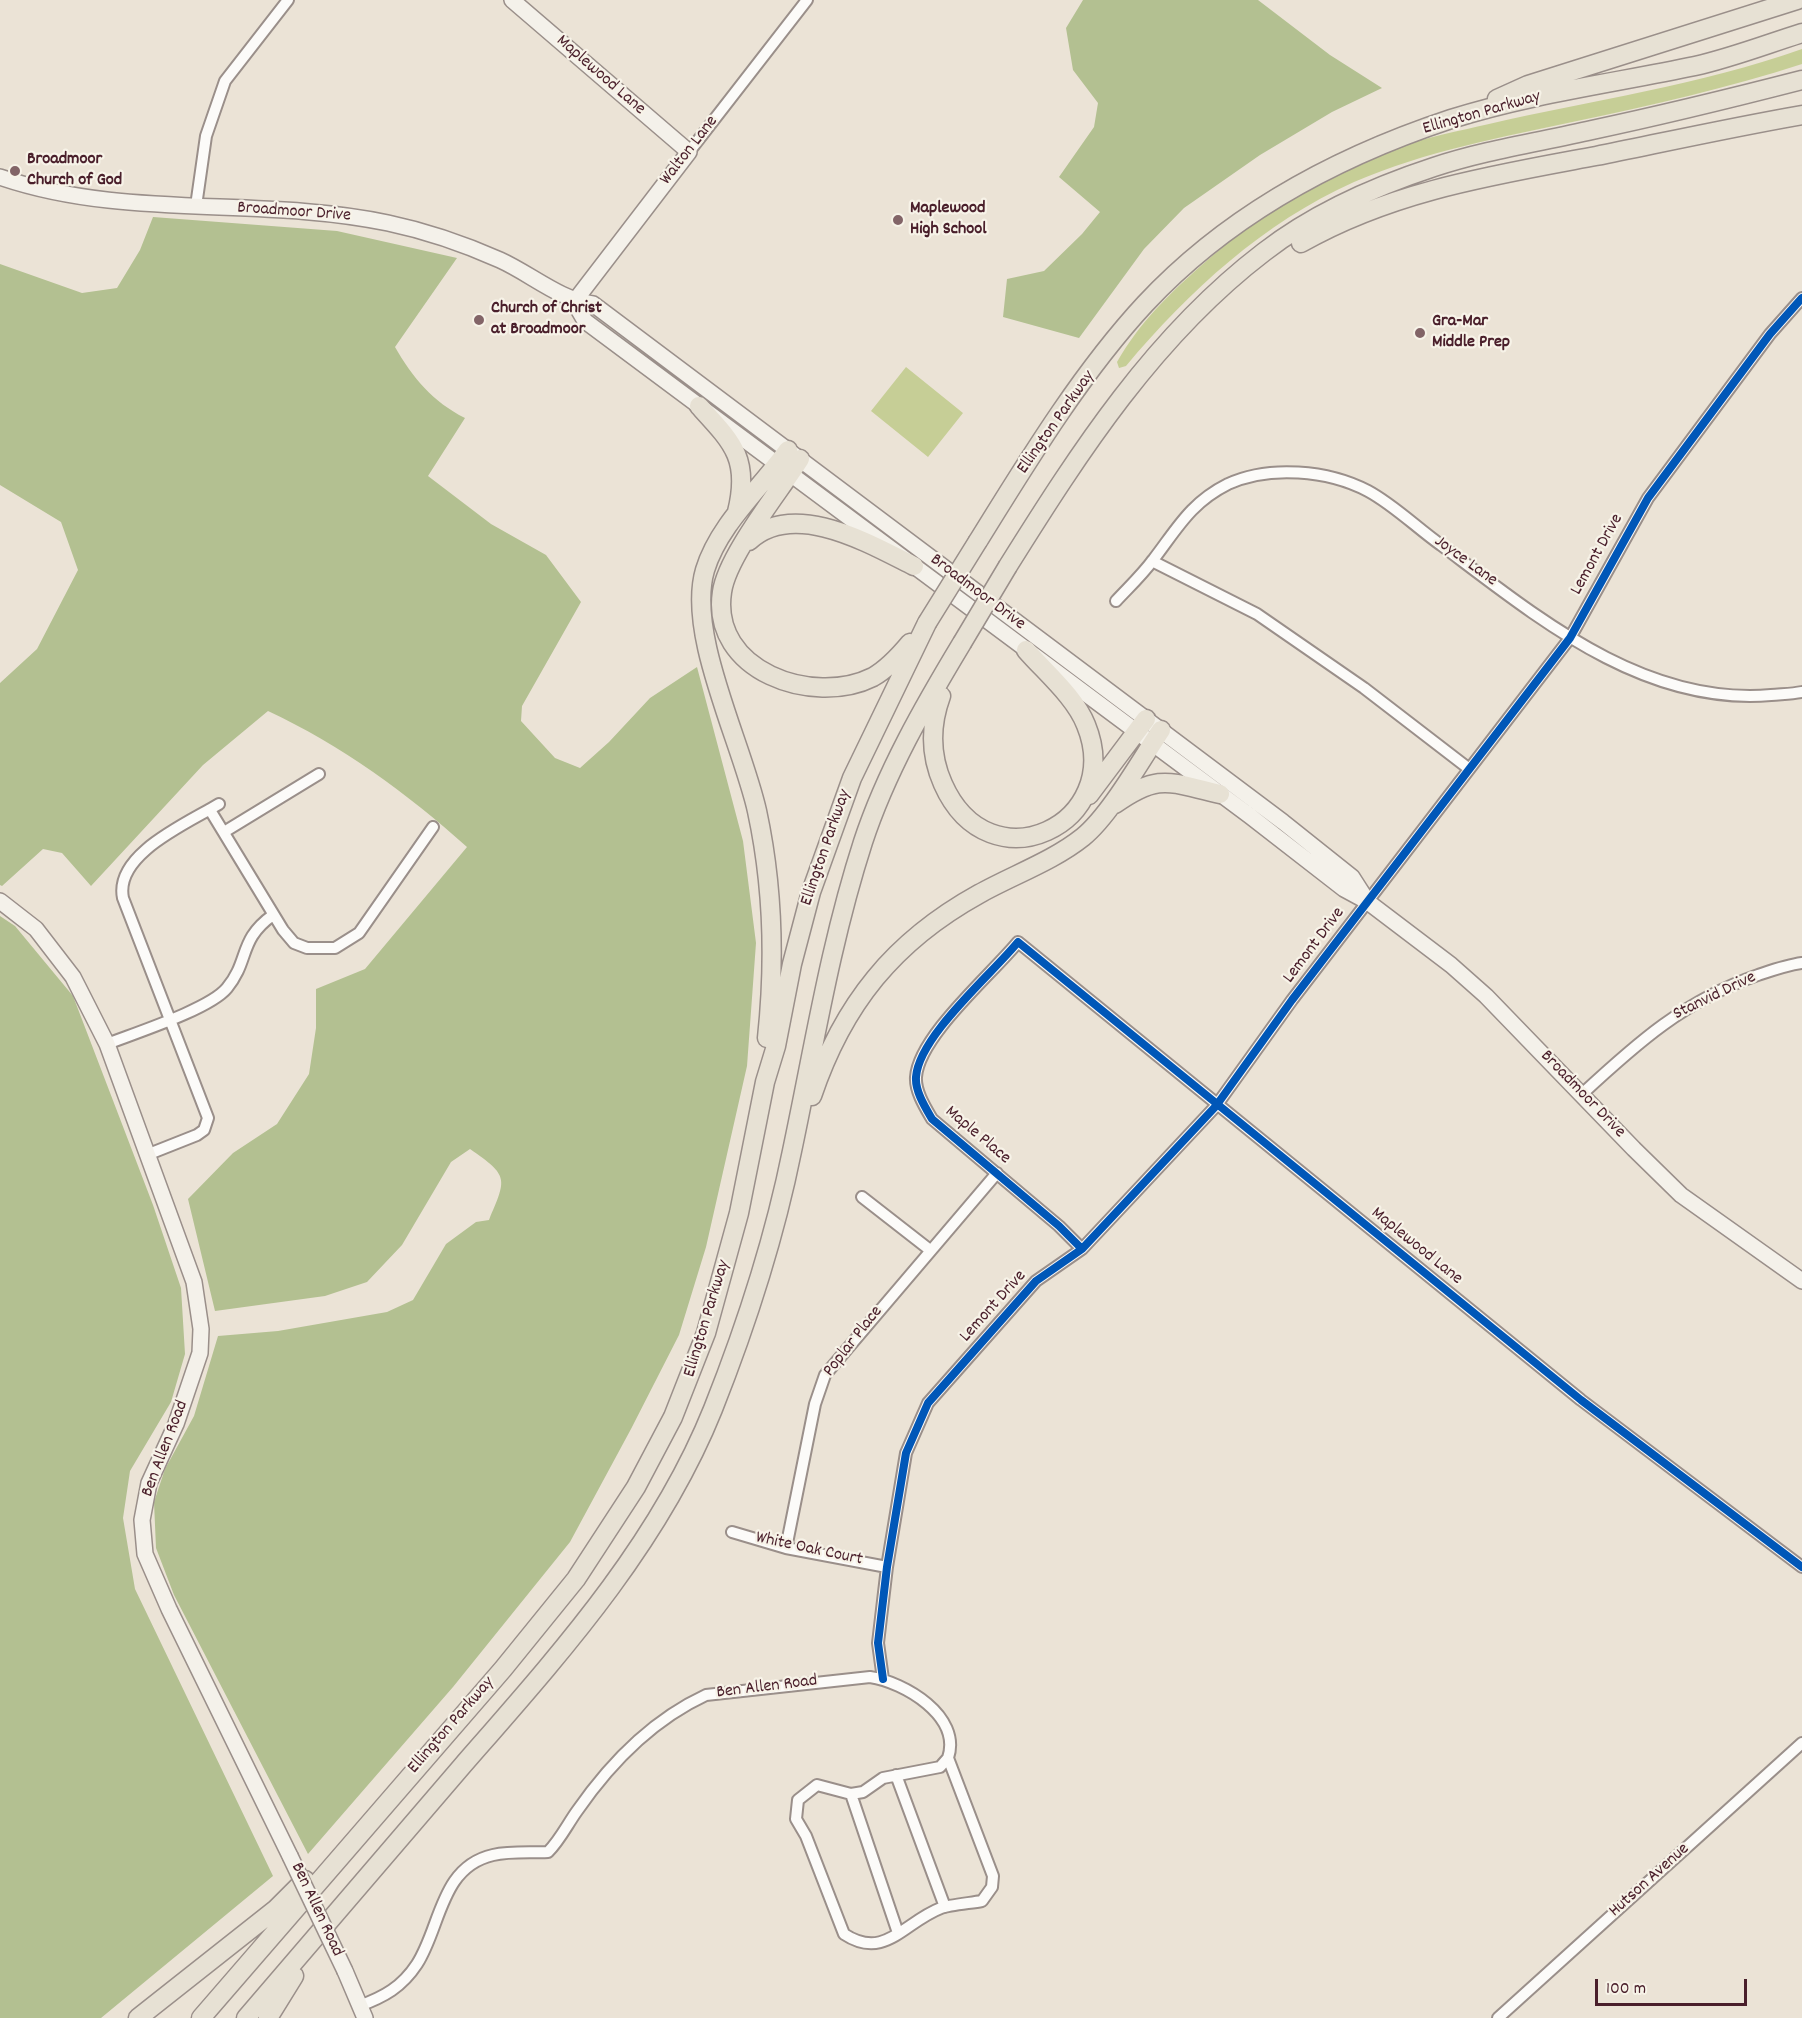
<!DOCTYPE html>
<html>
<head>
<meta charset="utf-8">
<style>
  body { margin:0 }
  #map { position:relative; width:1802px; height:2018px; overflow:hidden; background:#ebe3d6; font-family:Dekko,sans-serif }
  canvas { display:block }
  .scale { position:absolute; left:1595px; top:1979px; width:152px; height:27px; box-sizing:border-box; border:3px solid #4a1f2b; border-top:0; padding-left:8px; font-size:18px; line-height:21px; white-space:nowrap; color:#4a1f2b; -webkit-text-stroke:4px #f7f3e8; paint-order:stroke }
</style>
</head>
<body>
<div id="map">
<canvas width="1802" height="2018"></canvas>
<div class="scale">100 m</div>
</div>
<script>
const context = document.querySelector('canvas').getContext('2d');
context.lineJoin = 'round';
function fillPath(path, color) { context.fillStyle = color; context.fill(path, 'evenodd'); }
function strokePath(path, color, width, dash) { context.strokeStyle = color; context.lineWidth = width; context.lineCap = dash ? 'butt' : 'round'; context.setLineDash(dash || []); context.stroke(path); }
function label(font, color, halo, rows, align = 'center') {
  context.font = font + ' Dekko,sans-serif'; context.lineWidth = 4.5; context.setLineDash([]); context.textBaseline = 'middle'; context.strokeStyle = halo; context.fillStyle = color; for (const [text, x, y, turn = 0] of rows) {
    context.save(); context.translate(x, y); context.rotate((+turn || 0) * Math.PI / 180); context.textAlign = isNaN(turn) ? turn : align; if (halo) context.strokeText(text, 0, 0); context.fillText(text, 0, 0); context.restore();
  }
}
fillPath(new Path2D(`
  M1802,49V64C1728,88 1653,105 1577,121C1502,137 1426,151 1354,182C1263,223 1190,290 1126,366L1119,368L1117,362C1140,322 1169,294 1203,264C1259,214 1326,172 1397,148C1426,137 1459,131 1489,124C1593,100 1701,85 1802,49Z
  M906,367L963,413L928,457L871,411Z`), '#c6ce96');
fillPath(new Path2D(`
  M1083,0H1258L1330,55L1382,88L1332,112L1260,155L1184,208L1144,249L1079,338L1003,317L1007,279L1044,271L1082,234L1100,212L1059,177L1094,127L1098,103L1073,70L1066,28Z
  M153,217L337,231L457,258L395,347C412,377 433,402 465,418L428,476L491,524L546,555L581,602L522,706L521,721L555,758L580,768L609,742L650,698L697,667L743,841L756,943L747,1066L706,1247L679,1335L631,1429L570,1542L453,1687L308,1854L174,1595L156,1548L154,1502L165,1469L194,1416L218,1336L278,1331L387,1312L413,1300L446,1244L476,1222L489,1220C507,1178 509,1176 470,1149L451,1162L402,1245L367,1282L325,1296L215,1311L188,1199L233,1153L277,1124L309,1074L316,1028V989L365,969L467,847C407,793 341,745 268,711L203,765L91,886L62,853L43,849L2,886L0,885V683L37,649L78,570L61,522L0,485V264L82,293L117,288L140,250Z
  M0,916L15,926L73,996L153,1205L181,1288L185,1354L171,1402L130,1471L123,1518L135,1589L273,1876L101,2018H0Z`), '#b3c091');
const street = new Path2D(`
  M689,152L807,0
  M196,206L206,136L225,81L288,0
  M1152,561L1257,614L1364,688L1468,768
  M1116,601C1128,588 1142,575 1153,560C1177,529 1190,503 1228,484C1269,465 1328,470 1368,491C1394,505 1417,528 1441,545C1537,617 1643,706 1771,695C1781,694 1792,694 1802,692
  M210,810L283,930L294,943L307,948H335L359,933L433,827
  M224,832L319,774
  M107,1044C135,1033 210,1009 227,988C250,960 238,940 273,915
  M1581,1095C1637,1043 1685,1000 1758,975C1773,970 1787,965 1802,963
  M149,1154L197,1135L204,1130L208,1118L123,898C114,854 188,823 219,804
  M862,1197L930,1250
  M1082,1249L1059,1226L932,1119C925,1107 915,1091 916,1077C919,1036 991,975 1018,942L1581,1400L1802,1567
  M732,1532L786,1548L887,1567
  M786,1548L815,1404L825,1375L997,1173
  M883,1679L878,1643L887,1567L906,1453L928,1403L1036,1281L1082,1249L1216,1106L1292,1000L1570,638L1648,498L1770,334L1802,298
  M948,1758L993,1876L992,1887L982,1901C971,1903 949,1905 941,1908C904,1922 885,1961 844,1934L806,1836L796,1819L798,1800L817,1785L851,1794L863,1792L883,1778L940,1767Z
  M896,1775L945,1907
  M851,1794L898,1933
  M359,2006C384,1997 402,1987 417,1964C441,1927 440,1867 493,1855C510,1851 530,1853 548,1852C560,1840 567,1825 577,1811C611,1762 652,1720 706,1695L870,1677C904,1682 962,1716 948,1758
  M1498,2018L1802,1743`);
const secondary = new Path2D(`
  M512,0L689,152L574,302
  M0,177C125,220 260,196 388,223C426,231 464,244 500,260C531,274 560,300 593,304L1283,822L1352,877L1368,902
  M574,302L585,321L1250,816L1344,889L1368,902L1451,965L1486,996L1634,1149L1681,1195L1802,1281
  M0,901L36,929L73,977L107,1044L194,1282L201,1329L200,1353L176,1424L149,1483L142,1520L145,1554L169,1609L290,1856
  M345,1971L365,2018`);
const highway = new Path2D(`
  M1497,99L1528,85L1797,0
  M1301,243C1392,191 1494,175 1596,156C1665,142 1733,127 1802,115
  M699,406C733,443 750,459 737,512
  M800,459C779,492 727,556 722,592C710,671 813,707 873,677C887,669 900,655 910,643
  M749,541C794,499 870,544 914,566
  M978,541C1027,462 1081,373 1145,304C1228,215 1336,157 1451,119C1530,94 1614,83 1695,66C1731,58 1767,44 1802,33
  M1008,566C1080,451 1154,336 1264,252C1313,214 1376,186 1434,167C1485,150 1540,142 1592,130C1663,115 1732,98 1802,80
  M941,696C930,726 930,755 943,784C990,890 1126,823 1086,725C1075,697 1046,673 1026,650
  M1089,795L1146,719
  M1115,804C1160,772 1170,783 1220,794
  M767,1038C775,963 773,885 757,811C742,743 686,634 705,570C719,524 761,488 788,450
  M812,1096C843,1004 894,941 979,894C1013,875 1053,861 1083,837C1110,815 1141,760 1161,730
  M138,2018L276,1909L305,1880
  M201,2018L503,1669L576,1579L636,1487L673,1417L706,1333L739,1213L765,1082L776,1046L792,964L811,892L852,778L927,623
  M246,2018C318,1933 391,1849 463,1765C558,1656 658,1546 713,1409C746,1326 774,1240 792,1151C814,1047 830,944 863,842C886,772 924,706 962,643
  M268,2018L294,1976`);
strokePath(street, '#9a8f8a', 14);
strokePath(secondary, '#9a8f8a', 18);
strokePath(highway, '#9a8f8a', 21);
strokePath(street, '#fcfbf9', 10);
strokePath(secondary, '#f4f1ea', 15);
strokePath(highway, '#e7e1d4', 18);
const secondaryBridge = new Path2D(`
  M290,1856L345,1971`);
const highwayBridge = new Path2D(`
  M927,623L978,541
  M962,643L1008,566`);
strokePath(secondaryBridge, '#9a8f8a', 18, []);
strokePath(highwayBridge, '#9a8f8a', 21, []);
strokePath(secondaryBridge, '#f4f1ea', 15);
strokePath(highwayBridge, '#e7e1d4', 18);
strokePath(new Path2D(`
  M1082,1249L1059,1226L932,1119C925,1107 915,1091 916,1077C919,1036 991,975 1018,942L1581,1400L1802,1567
  M883,1679L878,1643L887,1567L906,1453L928,1403L1036,1281L1082,1249L1216,1106L1292,1000L1570,638L1648,498L1770,334L1802,298`), '#0057b8', 8);
for (const [x, y, r, color] of [
  [15,171,6,"#826467"],
  [898,220,6,"#826467"],
  [479,320,6,"#826467"],
  [1420,333,6,"#826467"]
]) { const dot = new Path2D(); dot.arc(x, y, r, 0, 2 * Math.PI); context.fillStyle = color; context.fill(dot); strokePath(dot, '#f7f3e8', 2); }
label('18px', '#4a1f2b', '#f7f3e8', [
  ["Maplewood Lane",600,76,41],
  ["Ellington Parkway",1482,114,-16],
  ["Walton Lane",690,151,-52],
  ["Broadmoor Drive",294,213,4],
  ["Ellington Parkway",1057,423,-55],
  ["Lemont Drive",1598,555,-61],
  ["Joyce Lane",1465,562,36],
  ["Broadmoor Drive",977,593,37],
  ["Ellington Parkway",827,848,-71],
  ["Lemont Drive",1315,946,-53],
  ["Stanvid Drive",1715,997,-26],
  ["Broadmoor Drive",1582,1095,46],
  ["Maple Place",977,1136,40],
  ["Maplewood Lane",1416,1247,39],
  ["Lemont Drive",994,1307,-48],
  ["Ellington Parkway",708,1319,-73],
  ["Poplar Place",854,1342,-52],
  ["Ben Allen Road",166,1449,-69],
  ["White Oak Court",809,1550,12],
  ["Ben Allen Road",767,1688,-7],
  ["Ellington Parkway",452,1726,-49],
  ["Hutson Avenue",1650,1881,-42],
  ["Ben Allen Road",316,1910,65]
]);
label('bold 18px', '#4a1f2b', '#f7f3e8', [
  ["Broadmoor",27,161],
  ["Church of God",27,182],
  ["Maplewood",910,210],
  ["High School",910,231],
  ["Church of Christ",491,310],
  ["at Broadmoor",491,331],
  ["Gra-Mar",1432,323],
  ["Middle Prep",1432,344]
], 'left');
</script>
</body>
</html>
